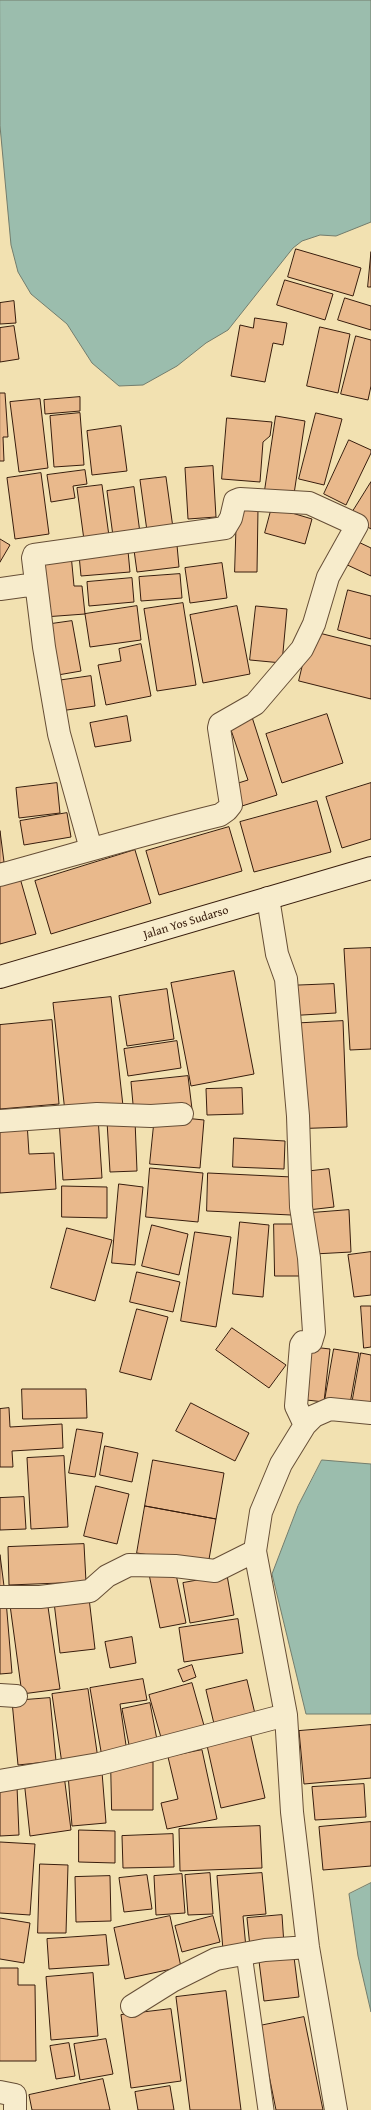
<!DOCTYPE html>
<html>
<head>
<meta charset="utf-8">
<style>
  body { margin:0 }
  canvas { display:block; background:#f2e1b1 }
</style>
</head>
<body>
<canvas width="371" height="2110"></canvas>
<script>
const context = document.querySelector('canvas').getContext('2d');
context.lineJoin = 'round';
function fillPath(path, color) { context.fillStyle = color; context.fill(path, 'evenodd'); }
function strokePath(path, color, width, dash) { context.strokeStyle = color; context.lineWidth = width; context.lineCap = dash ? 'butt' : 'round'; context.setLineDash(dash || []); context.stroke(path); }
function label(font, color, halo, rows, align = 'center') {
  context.font = font + ' "Gentium Book Plus",serif'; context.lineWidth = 4; context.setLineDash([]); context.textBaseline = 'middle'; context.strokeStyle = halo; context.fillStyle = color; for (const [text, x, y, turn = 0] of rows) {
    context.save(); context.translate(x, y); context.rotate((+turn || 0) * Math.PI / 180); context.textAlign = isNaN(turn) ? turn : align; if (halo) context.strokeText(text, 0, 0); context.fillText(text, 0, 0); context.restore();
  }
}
const water = new Path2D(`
  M0,0H371V222L336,236L320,235L302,241L293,248L228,330L206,343L177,366L143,385L119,386L92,363L67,324L31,294L18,272L11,245L0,126Z
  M322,1460L371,1464V1714H306L272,1574L298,1506Z
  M371,1883V2012L358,1956L349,1894Z`);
fillPath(water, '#9bbdad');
strokePath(water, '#737d6d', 1);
const building = new Path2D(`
  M296,249L361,268L353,296L288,277Z
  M371,252V287H368Z
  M285,280L333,294L325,320L277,305Z
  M345,298L371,306V330L338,320Z
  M14,301L16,323L0,324V303Z
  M255,318L287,323L283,345L273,343L265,382L231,376L240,325L253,328Z
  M14,326L19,359L0,362V328Z
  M320,327L350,334L338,393L307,386Z
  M356,336L371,340V386L368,400L341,394Z
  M0,393H5L8,437H3L4,461H0Z
  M80,397V411L45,414L44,400Z
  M40,399L48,468L19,472L10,402Z
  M80,413L84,465L54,467L50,416Z
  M316,413L342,419L324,485L299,479Z
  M276,416L305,421L294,494L265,490Z
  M227,418L272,422L270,436L263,442L260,482L222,479Z
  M121,426L127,471L92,475L87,431Z
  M349,440L371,450V453L346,505L324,494Z
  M213,466L216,517L188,519L185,468Z
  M85,470L87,484L73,486L75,498L51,502L47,475Z
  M41,473L49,534L15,539L7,478Z
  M166,477L173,528L147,531L140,480Z
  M371,482V529L350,516Z
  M102,485L109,536L84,540L77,488Z
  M134,487L140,533L113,536L107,491Z
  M272,507L312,519L305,544L265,533Z
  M237,508L258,509L257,572H235Z
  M0,539L10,545L0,562Z
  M352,539L371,548V576L341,562Z
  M177,545L179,567L137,572L134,550Z
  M128,551L130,572L81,576L79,555Z
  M71,554L74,586H82L85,614L44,617L38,557Z
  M222,563L227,598L190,603L185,568Z
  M180,574L182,598L141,601L139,577Z
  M132,578L134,602L89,606L87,582Z
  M348,590L371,596V639L338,630Z
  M183,603L196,685L157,691L144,609Z
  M137,606L141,640L90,647L85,614Z
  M237,606L250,674L203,683L190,615Z
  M256,606L287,609L282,663L250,660Z
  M72,621L81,671L52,676L44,625Z
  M311,631L371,646V699L299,681Z
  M141,644L151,696L106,705L98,665L121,661L119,649Z
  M91,676L95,706L60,711L56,681Z
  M327,714L343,763L282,783L266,734Z
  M127,716L131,741L95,747L90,723Z
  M252,717L277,795L242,806L235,784L248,780L229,724Z
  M57,783L60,813L19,818L16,788Z
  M371,783V839L342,848L326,797Z
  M317,801L331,852L254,872L240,822Z
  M67,813L71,837L24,845L20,821Z
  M229,827L242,871L159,895L146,851Z
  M0,831L4,862L0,863Z
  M135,850L151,903L51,934L35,881Z
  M20,878L36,934L0,944V884Z
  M371,948V1049L350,1050L344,949Z
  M234,971L254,1074L191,1086L171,983Z
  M334,984L336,1013L286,1016L285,986Z
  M167,989L174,1039L127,1046L119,996Z
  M111,997L123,1106L65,1112L53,1003Z
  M52,1020L59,1104L0,1109V1025Z
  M343,1021L347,1127L289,1129L285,1024Z
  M177,1041L181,1068L128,1076L124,1049Z
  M188,1076L192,1109L134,1115L131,1082Z
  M242,1088L243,1114L207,1115L206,1089Z
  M155,1115L204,1120L200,1168L150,1164Z
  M98,1117L102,1178L63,1180L59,1120Z
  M135,1120L137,1171L110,1172L107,1121Z
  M27,1122L29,1154L54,1153L56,1189L0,1193V1123Z
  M234,1138L285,1141L284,1169L233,1167Z
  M150,1168L203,1173L198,1222L146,1217Z
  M329,1169L334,1207L308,1210L303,1172Z
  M208,1173L292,1177L291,1215L207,1211Z
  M119,1184L143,1187L135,1265L112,1263Z
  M62,1186L107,1187V1218L62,1217Z
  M349,1210L351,1252L314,1254L311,1213Z
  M240,1222L269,1225L263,1297L233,1294Z
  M274,1224H300L301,1276H275Z
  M152,1225L188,1234L179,1275L142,1266Z
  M67,1228L112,1240L95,1301L51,1288Z
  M195,1232L231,1237L216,1327L181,1321Z
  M371,1252V1295L354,1297L348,1255Z
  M137,1272L180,1282L173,1312L130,1302Z
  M361,1306H371V1347L364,1348Z
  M137,1309L168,1317L151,1380L120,1372Z
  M232,1328L286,1365L269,1388L216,1350Z
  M304,1346L330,1349L324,1402L298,1399Z
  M334,1349L359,1353L350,1404L325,1400Z
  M361,1353L371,1355V1407L352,1404Z
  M22,1389H86L87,1418L23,1419Z
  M191,1403L249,1433L235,1461L176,1431Z
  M9,1408L10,1427L62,1424L63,1448L12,1451L13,1467H0V1409Z
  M77,1429L103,1433L95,1477L69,1473Z
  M105,1446L138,1453L132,1482L100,1475Z
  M64,1456L68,1527L31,1529L27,1458Z
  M153,1460L224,1473L216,1519L145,1506Z
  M96,1486L129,1494L117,1544L84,1536Z
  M24,1497L26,1529L0,1530V1498Z
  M145,1506L216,1519L208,1565L137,1553Z
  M84,1544L86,1582L9,1585L8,1547Z
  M0,1555L4,1586L0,1587Z
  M175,1569L186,1623L160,1628L149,1574Z
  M227,1575L234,1615L190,1623L183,1583Z
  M89,1598L95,1649L60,1653L54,1602Z
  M6,1600L12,1673L0,1674V1601Z
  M47,1600L60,1689L22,1694L10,1605Z
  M238,1619L243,1653L184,1662L179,1628Z
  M132,1637L136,1663L110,1668L105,1642Z
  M192,1665L196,1677L183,1682L178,1670Z
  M143,1679L147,1700L120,1704L127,1752L102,1757L90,1688Z
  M247,1680L256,1718L215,1728L206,1690Z
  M192,1683L205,1729L162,1741L149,1695Z
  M88,1689L98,1759L62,1764L52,1694Z
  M50,1698L56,1761L18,1765L12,1701Z
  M150,1703L158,1745L130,1750L122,1709Z
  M371,1725V1778L304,1784L299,1731Z
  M250,1732L265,1798L221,1808L206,1741Z
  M202,1750L217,1819L167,1829L161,1803L178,1799L168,1757Z
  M111,1762H153V1810H112Z
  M102,1772L106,1823L72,1826L68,1774Z
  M64,1775L71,1830L30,1836L24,1780Z
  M364,1784L366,1817L315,1820L312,1787Z
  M17,1786L19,1835L0,1836V1787Z
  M371,1822V1866L323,1870L319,1827Z
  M260,1826L262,1868L180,1871L179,1829Z
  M79,1830L115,1831V1863L79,1862Z
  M173,1834L174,1867L123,1868L122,1836Z
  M0,1842L35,1844L30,1915L0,1913Z
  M40,1864L68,1865L66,1933H38Z
  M210,1873L213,1914L188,1915L185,1875Z
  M262,1873L266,1914L243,1916L246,1948L223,1950L217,1876Z
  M182,1874L185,1913L156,1915L154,1876Z
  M147,1875L152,1909L124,1912L119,1878Z
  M110,1876L111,1921L76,1922L75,1877Z
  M282,1915L284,1945L250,1947L247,1918Z
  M170,1916L181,1967L125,1979L114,1928Z
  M213,1916L220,1942L182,1952L175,1926Z
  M0,1918L30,1923L24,1963L0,1959Z
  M106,1935L109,1965L49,1969L47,1939Z
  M294,1957L299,1997L264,2001L259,1961Z
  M0,1968H18V1985H35L36,2061H0Z
  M93,1973L98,2036L51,2040L46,1977Z
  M226,1991L241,2110H190L176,1997Z
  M171,2009L181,2081L131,2088L121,2015Z
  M304,2017L323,2110H276L259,2026Z
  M106,2039L113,2074L80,2080L74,2044Z
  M69,2043L75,2076L56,2079L50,2046Z
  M103,2079L110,2110H32L29,2095Z
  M170,2086L174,2110H138L135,2092Z`);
fillPath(building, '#e9b98c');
strokePath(building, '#381d0d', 1);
const lane = new Path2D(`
  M244,1954L266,2110`);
const street = new Path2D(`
  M0,589L36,584
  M0,875C73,855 146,833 220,815L227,810L231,805L219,728L220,724L255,704L302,649L314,624L328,577L357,525L309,503L240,499L235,501L231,518L225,528L34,555L33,558L44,647L59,734L91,849
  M268,898L277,954L286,979L298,1116L301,1207L309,1258L314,1332L311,1342H303L301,1345L296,1406L305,1425
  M0,1121L97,1114L151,1116L182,1114
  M0,1597H40L90,1591L107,1576L129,1565L175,1566L215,1571L255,1551
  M0,1695L16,1696
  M0,1781L99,1764L286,1715
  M132,2006L172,1981L216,1959L265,1950L308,1947
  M0,2092L15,2095V2110
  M336,2110L308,1947L292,1812L286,1715L255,1551L261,1512L281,1464L305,1425L314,1416L330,1409L371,1413`);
const secondary = new Path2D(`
  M0,977L371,868`);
strokePath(lane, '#664e36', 17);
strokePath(street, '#664e36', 24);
strokePath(secondary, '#381d0d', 24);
strokePath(lane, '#f7eccc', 15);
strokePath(street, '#f7eccc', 22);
strokePath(secondary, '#f7eccc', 22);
label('12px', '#381d0d', '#f7eccc', [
  ["Jalan Yos Sudarso",186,923,-17]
]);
</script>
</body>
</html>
